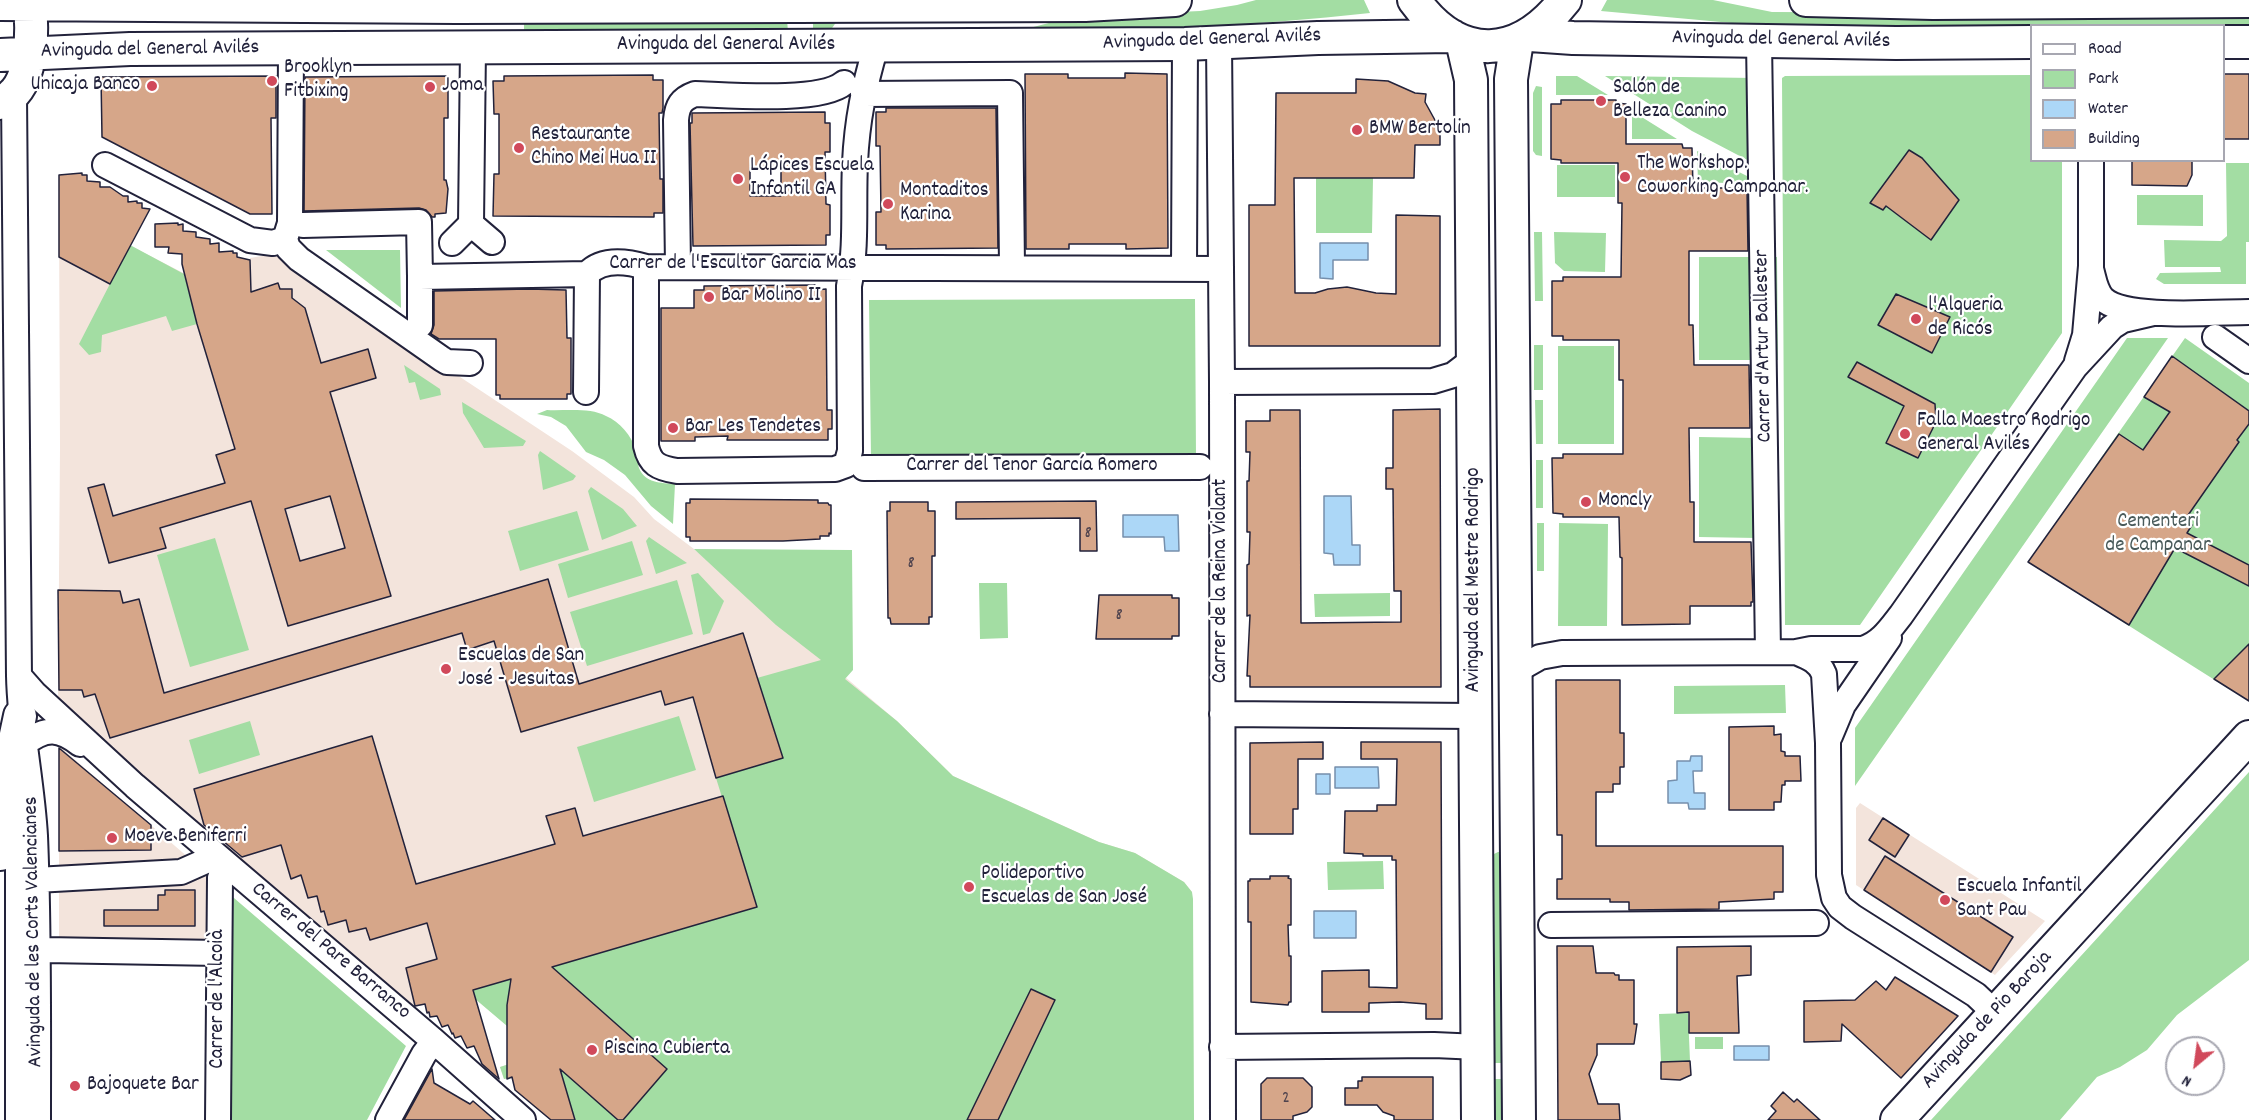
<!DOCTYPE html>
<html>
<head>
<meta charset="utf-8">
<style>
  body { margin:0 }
  #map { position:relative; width:2249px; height:1120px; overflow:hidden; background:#fff; font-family:Dekko,sans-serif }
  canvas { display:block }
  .legend { position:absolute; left:2030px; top:24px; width:195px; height:138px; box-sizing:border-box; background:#fff; border:2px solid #a7a7b1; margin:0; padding:8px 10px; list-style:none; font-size:18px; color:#22223b }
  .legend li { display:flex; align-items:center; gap:12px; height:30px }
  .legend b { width:30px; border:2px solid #a7a7b1 }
  .north { position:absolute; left:2165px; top:1036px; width:60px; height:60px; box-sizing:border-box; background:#fff; border:2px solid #a7a7b1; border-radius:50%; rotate:209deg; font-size:16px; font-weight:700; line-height:24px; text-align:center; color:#22223b }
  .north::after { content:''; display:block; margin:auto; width:21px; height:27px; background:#d1495b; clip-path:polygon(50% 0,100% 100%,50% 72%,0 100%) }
</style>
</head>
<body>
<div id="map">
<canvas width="2249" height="1120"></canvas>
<ul class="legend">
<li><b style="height:8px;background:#fff"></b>Road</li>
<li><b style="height:16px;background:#a3dda3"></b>Park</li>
<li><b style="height:16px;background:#acd7f7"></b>Water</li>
<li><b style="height:16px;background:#d6a689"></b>Building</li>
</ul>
<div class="north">N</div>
</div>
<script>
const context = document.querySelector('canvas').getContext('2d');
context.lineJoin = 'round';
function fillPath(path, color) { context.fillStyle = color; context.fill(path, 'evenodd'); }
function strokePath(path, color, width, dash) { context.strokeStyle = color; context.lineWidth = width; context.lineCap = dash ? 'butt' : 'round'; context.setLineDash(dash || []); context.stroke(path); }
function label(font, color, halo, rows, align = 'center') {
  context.font = font + ' Dekko,sans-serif'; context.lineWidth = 4.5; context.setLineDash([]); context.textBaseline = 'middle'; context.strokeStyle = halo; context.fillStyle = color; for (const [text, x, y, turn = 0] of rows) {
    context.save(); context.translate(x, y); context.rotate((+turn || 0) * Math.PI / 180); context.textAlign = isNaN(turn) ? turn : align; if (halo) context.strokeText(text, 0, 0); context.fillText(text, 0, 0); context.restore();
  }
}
fillPath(new Path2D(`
  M59,209L195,279L251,292L250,258L268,255L271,252L572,451L634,497L654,519L694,549L897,721L953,776L1099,842L1135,853L1184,882L1192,892L551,1120L515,1090L512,1077L504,1079L500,1067L540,1054L528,1043L467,992L412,1008L58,702L60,448Z
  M59,746L211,877V944L59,945Z
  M1860,803L2045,921L1995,975L1856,885V808Z`), '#f3e4dc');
fillPath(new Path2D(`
  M1256,0H1364L1370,13C1253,26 1136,31 1018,31L1072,17L1200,11L1237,5Z
  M1607,0H1713L1772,12L2249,14V25L1961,27L1754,25L1601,11Z
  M813,16L837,21L830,31L813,32Z
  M524,18H787L788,33H524Z
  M2031,75L2032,160L2062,161V333L1860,625H1785L1782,78L1785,76Z
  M1556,76H1577L1608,95H1556Z
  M1605,76L1755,78V164L1692,131Z
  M1536,86L1542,87V156L1536,155L1533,151V93Z
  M1632,111L1677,139H1632Z
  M1697,151L1755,180V184L1698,182Z
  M2226,163H2249V242H2246V284H2164L2156,279L2160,273L2221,272L2220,267H2165L2164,240L2221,241L2227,236Z
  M1557,165H1615V197H1557Z
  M1316,178H1373L1372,233H1316Z
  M2137,195H2203V226L2137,225Z
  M1534,232H1542L1543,301H1535Z
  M1554,232L1606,233L1605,272L1564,271L1555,263Z
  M130,245L184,274L197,324L172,331L166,316L102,335L101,352L89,355L79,344Z
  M326,250H400L401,308Z
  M1699,257H1755V360H1699Z
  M1769,257H1777L1778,360H1770Z
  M1195,299L1196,457L871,458L869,300Z
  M2127,338H2168L1855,786V728Z
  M2185,338L2249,383V699L2229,689L2028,562Z
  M1534,345H1543V390H1534Z
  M1558,346H1614V444H1558Z
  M404,365L440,389L441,395L420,400L415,382L409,383Z
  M1535,400H1543V444H1536Z
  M462,402L526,441L523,446L484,448L463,413Z
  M547,410C565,411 590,407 606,416C620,422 631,435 636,450C639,455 637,462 639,468C645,483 661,483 675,484L673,524L651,506L625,475L604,460L586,452L566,426L551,417L537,414Z
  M1699,437L1757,438V538L1699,537Z
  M540,451L576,476L573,480L543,490L538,455Z
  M1536,460H1543V508H1536Z
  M591,487L623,509L637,526L602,540L588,491Z
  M577,511L589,550L520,571L508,531Z
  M1537,523H1544V571H1537Z
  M1559,523L1608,524L1607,626H1558Z
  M649,537L687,563L656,574L646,541Z
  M215,538L249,650L190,667L157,555Z
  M632,541L643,575L568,598L558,564Z
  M694,549L852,550L853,670L845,679L897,721L953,776L1099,842L1135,853L1184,882L1192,892L1193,899L1194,1120H551L515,1090L512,1077L504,1079L500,1067L540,1054L467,992L756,907L716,778L783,758L757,678L821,660L776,625Z
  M698,573L724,601L710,633L703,635L691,575Z
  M677,580L693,634L587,666L570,612Z
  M1007,583L1008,638L980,639L979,583Z
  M1390,593V616L1315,617L1314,594Z
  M1785,685L1786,713L1674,714V686Z
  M679,716L696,770L594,802L577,747Z
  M250,721L260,755L199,774L189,740Z
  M2249,772V960L2177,1015L2147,1050L2120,1067L2097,1077L2060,1120H1931Z
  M1498,852H1502L1506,1063H1495L1494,854Z
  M1383,861L1384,889L1328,890L1327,862Z
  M227,892L406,1046L367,1120H228Z
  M1688,1013L1690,1061L1661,1062L1659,1014Z
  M1695,1037H1723V1049H1695Z
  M1495,1079H1505V1120H1495Z`), '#a3dda3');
const water = new Path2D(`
  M1320,243H1368V260H1333V279L1320,278Z
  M1324,496H1351L1352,545H1360V565H1334L1333,554L1324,553Z
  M1123,515H1178L1179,551H1165L1164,537H1123Z
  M1691,756H1702V771H1693L1694,793H1705V809H1689L1688,803H1668V781L1677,780V761H1690Z
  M1335,767H1378L1379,788H1335Z
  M1316,774H1330V794H1316Z
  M1314,911H1356V938H1314Z
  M1734,1046H1769V1060H1734Z`);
fillPath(water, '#acd7f7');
strokePath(water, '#758fac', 1.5);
const building = new Path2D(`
  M1125,73L1167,74L1168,248L1126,249V244H1069V249H1026L1025,74H1068V78H1125Z
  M2223,74H2249V139H2223Z
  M653,75V80H663V108L662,113H659L660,179H663V213H654V217L493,216L494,174H499V114H494L493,81H504V76Z
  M276,76V118H271L272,214H250L102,137L101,77Z
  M448,76V118H444V180H446L448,189L446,213L435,214V217H432L426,210L419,208L304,211L305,77Z
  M1356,79L1388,81L1415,93L1426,94L1425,102L1436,122L1440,135V145H1415L1414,178H1294L1295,293H1315L1328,289L1347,287L1376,293L1396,294V215L1440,216V346H1249V205H1275L1276,93H1356Z
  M1561,100H1616V103L1626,104V144H1682L1683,148H1692L1693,188H1747L1748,251H1689V325H1693L1694,365H1749L1750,428H1689L1690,502H1694V542H1751L1753,602H1751V606H1690V624L1622,625V558L1620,557L1619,517H1563V514L1553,513L1552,458H1563V454H1623V380H1619V340H1563V336H1552V281H1563V277H1621L1622,203H1618V163H1561V160L1551,159V104H1561Z
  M886,108H996L998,248L886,249V245H876V212H881L880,146H876V112H886Z
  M825,112V123H830V152H825L826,204L830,205V235H826V245L693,246L690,123H692V113ZM750,168H781V196H750Z
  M1909,150L1922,158L1959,200L1931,240L1886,206L1883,210L1870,203Z
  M2132,160H2192V175L2187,186L2132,185Z
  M82,173V175H87V181L100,182V187H110L123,196H128V202L137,201V203H142V208L150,209L110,284L59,257V175Z
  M178,223V225L183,224V231L196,232V237L210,239V244L219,243V252L233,251V253H237V257L250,260L251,292L278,283L280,289H292V298L305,308L321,363L368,349L376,378L330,392L391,596L288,626L251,501L160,528L166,548L109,563L88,488L104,484L113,516L225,483L216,455L235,449L197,324L182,264V254L168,253L169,247H155V224ZM330,496L345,548L300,561L285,509Z
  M815,285V290L826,289L827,410H832V429H828V440H727L728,436L695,437V441H661V308H694V290H704V286Z
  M529,289L566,290L567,338H571V394H567V399H500V395H496V339H439L431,334L434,325V291Z
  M1896,294L1950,317L1932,353L1878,325Z
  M2172,356L2249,411V424L2237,440L2239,442L2184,521L2192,525L2187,533L2249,565V586L2175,548L2129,625L2028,562L2119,434L2143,450L2169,413L2170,412L2144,397Z
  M1857,362L1935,404L1936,422L1918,458L1886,443L1904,406L1848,377Z
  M1440,409L1441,687H1250V676H1247L1250,615L1247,616V565L1249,564L1250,532H1247V481H1249L1250,452H1246V421H1270V410H1300L1301,623L1401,622V591H1394L1393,489H1386V468H1393V410Z
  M690,499L818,500V503H828L829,505H831V534L829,533V536H820V539L783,541H690V537H686V503H690Z
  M1096,501L1097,551H1080V518L956,519V502Z
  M890,502H928V511H935V556H932V617H929V624H891L890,618H888L887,511H890Z
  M548,579L579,684L743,633L783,758L716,778L693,697L665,705L661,691L521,732L494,641L467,650L462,633L110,738L95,694L84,697L82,690H59L58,590L120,591L123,603L139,599L164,693Z
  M1099,595H1172V598H1179V636H1172V639H1096Z
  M2249,644V701L2214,679Z
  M1556,680H1620V733H1624V767H1620V784H1613V792H1596V846H1783V892H1774V899L1719,902V909L1629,910V902H1610V899H1557V879H1562V835H1557Z
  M1774,726V735L1781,734V751L1785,752V756H1800L1801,781H1785V785H1782L1781,802H1774V810H1729V727Z
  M372,736L416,884L555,844L546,816L575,808L583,836L723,796L757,907L552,967L667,1069L623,1120H618L560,1069L575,1120H551L515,1090L512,1077L507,1079V1005L511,979L473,990L499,1079L482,1064L474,1046L467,1048L461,1036L455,1038L453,1033L452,1034L448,1025L442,1027L437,1016L430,1017L429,1012L427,1013L425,1004L415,1006L406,968L437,959L427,923L370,940L366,928L349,932L346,920L328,925L324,911L321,912L317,896L308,898L301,875L291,879L281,845L242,857L204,825L194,789Z
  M1323,742V759H1298V809H1293V834H1250V743Z
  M1361,742H1441L1442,1019H1426V1004L1400,1002L1369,1003V1012H1322V971L1369,970V987L1397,988L1396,860H1392V856H1363V854L1344,853L1345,811H1377V805H1396L1397,759H1361Z
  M59,748L151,825V850L59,851Z
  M1883,818L1909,835L1895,857L1869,840Z
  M1885,856L2013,937L1991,972L1864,890Z
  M1270,876H1289L1288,878L1291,879V925H1288L1289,956H1291V1002H1289L1288,1005L1251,1002V922H1248V881H1250V879H1270Z
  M165,890H195V926H104V910H158V895H165Z
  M1557,946H1593L1596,973H1614L1615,975H1619V980H1634V1024H1637L1634,1044H1597V1055L1589,1074L1598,1104H1619L1620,1120H1558Z
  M1751,946V975L1737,976L1739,1033H1689V1012L1677,1013V947Z
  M1895,977L1958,1016L1901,1078L1842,1024L1841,1041L1804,1042V1001L1855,1000L1876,981L1886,990Z
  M1031,989L1055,1000L998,1120H967Z
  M1690,1061L1691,1075L1680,1080L1661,1079V1062Z
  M432,1069L434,1083L470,1104L473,1101L495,1120H404Z
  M1362,1077H1433V1120H1394V1116L1383,1112L1377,1105H1345V1088H1358V1081H1362Z
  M1267,1078H1303L1312,1087V1107L1307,1112L1293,1116V1120H1261V1084Z
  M1783,1092L1794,1102L1797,1099L1820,1120H1768L1776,1111L1771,1106Z`);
fillPath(building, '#d6a689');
strokePath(building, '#22223b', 1.5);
const minor = new Path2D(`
  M1759,41L1768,652
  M1219,42L1222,382L1223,1120
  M863,94L1010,93L1012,266
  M14,95L19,676C20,730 32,782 35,836C39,930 38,1025 38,1120
  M105,165L250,240L273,243L285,239L288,248L299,259L442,359L447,362L470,363
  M471,224L492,242
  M303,225L419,222L420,277L587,274C602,258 626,261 646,267L1221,269
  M285,239L290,223L291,49
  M452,243L471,224L473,47
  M678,266L676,120C677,106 681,99 695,94C728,95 820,103 844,83
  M646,267V446C650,464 658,468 677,471L835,469L846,465L850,451L849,286C857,246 853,204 855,163C857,120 864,87 876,46
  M1184,268L1185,44
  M2091,269C2094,279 2095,291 2103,299C2125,320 2217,312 2249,312
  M420,277V325
  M2215,337L2249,361
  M2077,361L2085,335L2091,266V160
  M1222,382L1433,381L1453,375L1474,359
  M586,392L587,274
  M864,468L1200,467
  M1796,652C1808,657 1819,661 1824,674L1828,743L1829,875L1834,898L1840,907L1853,917L1976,995L1995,1013
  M1517,670L1540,657L1562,653L1796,652L1811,649H1863C1881,643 1890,629 1901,615L2075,367L2112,327L2123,320L2153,313
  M19,676L34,693L135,786L434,1041L523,1120
  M1222,714L1475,716
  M1830,736L1843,705L1889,638
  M24,744C46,727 59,728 80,744
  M18,806V1120
  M36,880L181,872L217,856
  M1551,925L1816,923
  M45,950L219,953
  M1222,1047L1434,1045L1479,1047
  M218,1120L220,878
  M388,1120L424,1054L434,1041`);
const major = new Path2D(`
  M1414,0C1460,64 1519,59 1565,0
  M1806,0L1933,3L2249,1
  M0,4L457,7L796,6L1085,5L1175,0
  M1530,35L1573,38L1896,43L2032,42
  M1462,41L1471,80L1478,1120
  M1517,41L1511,79L1519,1120
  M2224,42H2249
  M0,55L130,49L1185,44L1318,38L1452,36
  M0,103C4,100 9,98 12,95C33,77 33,25 29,0
  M0,854L10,763L20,716
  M1897,1120L2249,737`);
strokePath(minor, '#22223b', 28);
strokePath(major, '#22223b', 36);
strokePath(minor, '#fff', 24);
strokePath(major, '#fff', 32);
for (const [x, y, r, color] of [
  [272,81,6,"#d1495b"],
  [152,86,6,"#d1495b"],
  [430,87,6,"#d1495b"],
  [1601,101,6,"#d1495b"],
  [1357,130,6,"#d1495b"],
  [519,148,6,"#d1495b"],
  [1625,177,6,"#d1495b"],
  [738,179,6,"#d1495b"],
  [888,204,6,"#d1495b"],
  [709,297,6,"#d1495b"],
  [1916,319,6,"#d1495b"],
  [673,428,6,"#d1495b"],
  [1905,434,6,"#d1495b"],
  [1586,502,6,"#d1495b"],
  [446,669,6,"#d1495b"],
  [112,838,6,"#d1495b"],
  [969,887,6,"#d1495b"],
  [1945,900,6,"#d1495b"],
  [592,1050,6,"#d1495b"],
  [75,1086,6,"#d1495b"]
]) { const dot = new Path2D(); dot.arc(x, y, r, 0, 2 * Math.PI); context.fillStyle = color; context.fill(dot); strokePath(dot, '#fff', 2); }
label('18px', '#4f434e', null, [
  ["8",1088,535],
  ["8",911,565],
  ["8",1119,617],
  ["2",1286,1100]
]);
label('21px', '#22223b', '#fff', [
  ["Avinguda del General Avilés",1212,41,-2],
  ["Avinguda del General Avilés",1781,41,1],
  ["Avinguda del General Avilés",726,46],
  ["Avinguda del General Avilés",150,51,-1],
  ["Carrer de l'Escultor Garcia Mas",733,265],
  ["Carrer d'Artur Ballester",1765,346,-91],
  ["Carrer del Tenor García Romero",1032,467],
  ["Avinguda del Mestre Rodrigo",1475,580,-90],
  ["Carrer de la Reina Violant",1222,581,-90],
  ["Avinguda de les Corts Valencianes",35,932,-91],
  ["Carrer del Pare Barranco",330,952,40],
  ["Carrer de l'Alcoià",219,999,-90],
  ["Avinguda de Pio Baroja",1988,1021,-47]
]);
label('21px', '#22223b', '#fff', [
  ["Brooklyn",284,69],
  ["Fitbixing",284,93],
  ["Unicaja Banco",140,86,"right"],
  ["Joma",442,87],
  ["Salón de",1613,89],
  ["Belleza Canino",1613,113],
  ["BMW Bertolin",1369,130],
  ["Restaurante",531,136],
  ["Chino Mei Hua II",531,160],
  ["The Workshop.",1637,165],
  ["Coworking Campanar.",1637,189],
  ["Lápices Escuela",750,167],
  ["Infantil GA",750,191],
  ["Montaditos",900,192],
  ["Karina",900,216],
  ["Bar Molino II",721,297],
  ["l'Alqueria",1928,307],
  ["de Ricós",1928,331],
  ["Falla Maestro Rodrigo",1917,422],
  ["General Avilés",1917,446],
  ["Bar Les Tendetes",685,428],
  ["Moncly",1598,502],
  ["Escuelas de San",458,657],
  ["José - Jesuitas",458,681],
  ["Moeve Beniferri",124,838],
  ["Polideportivo",981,875],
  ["Escuelas de San José",981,899],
  ["Escuela Infantil",1957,888],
  ["Sant Pau",1957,912],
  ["Piscina Cubierta",604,1050],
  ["Bajoquete Bar",87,1086]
], 'left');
label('21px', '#495a5a', '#fff', [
  ["Cementeri",2158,523],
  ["de Campanar",2158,547]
]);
</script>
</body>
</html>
